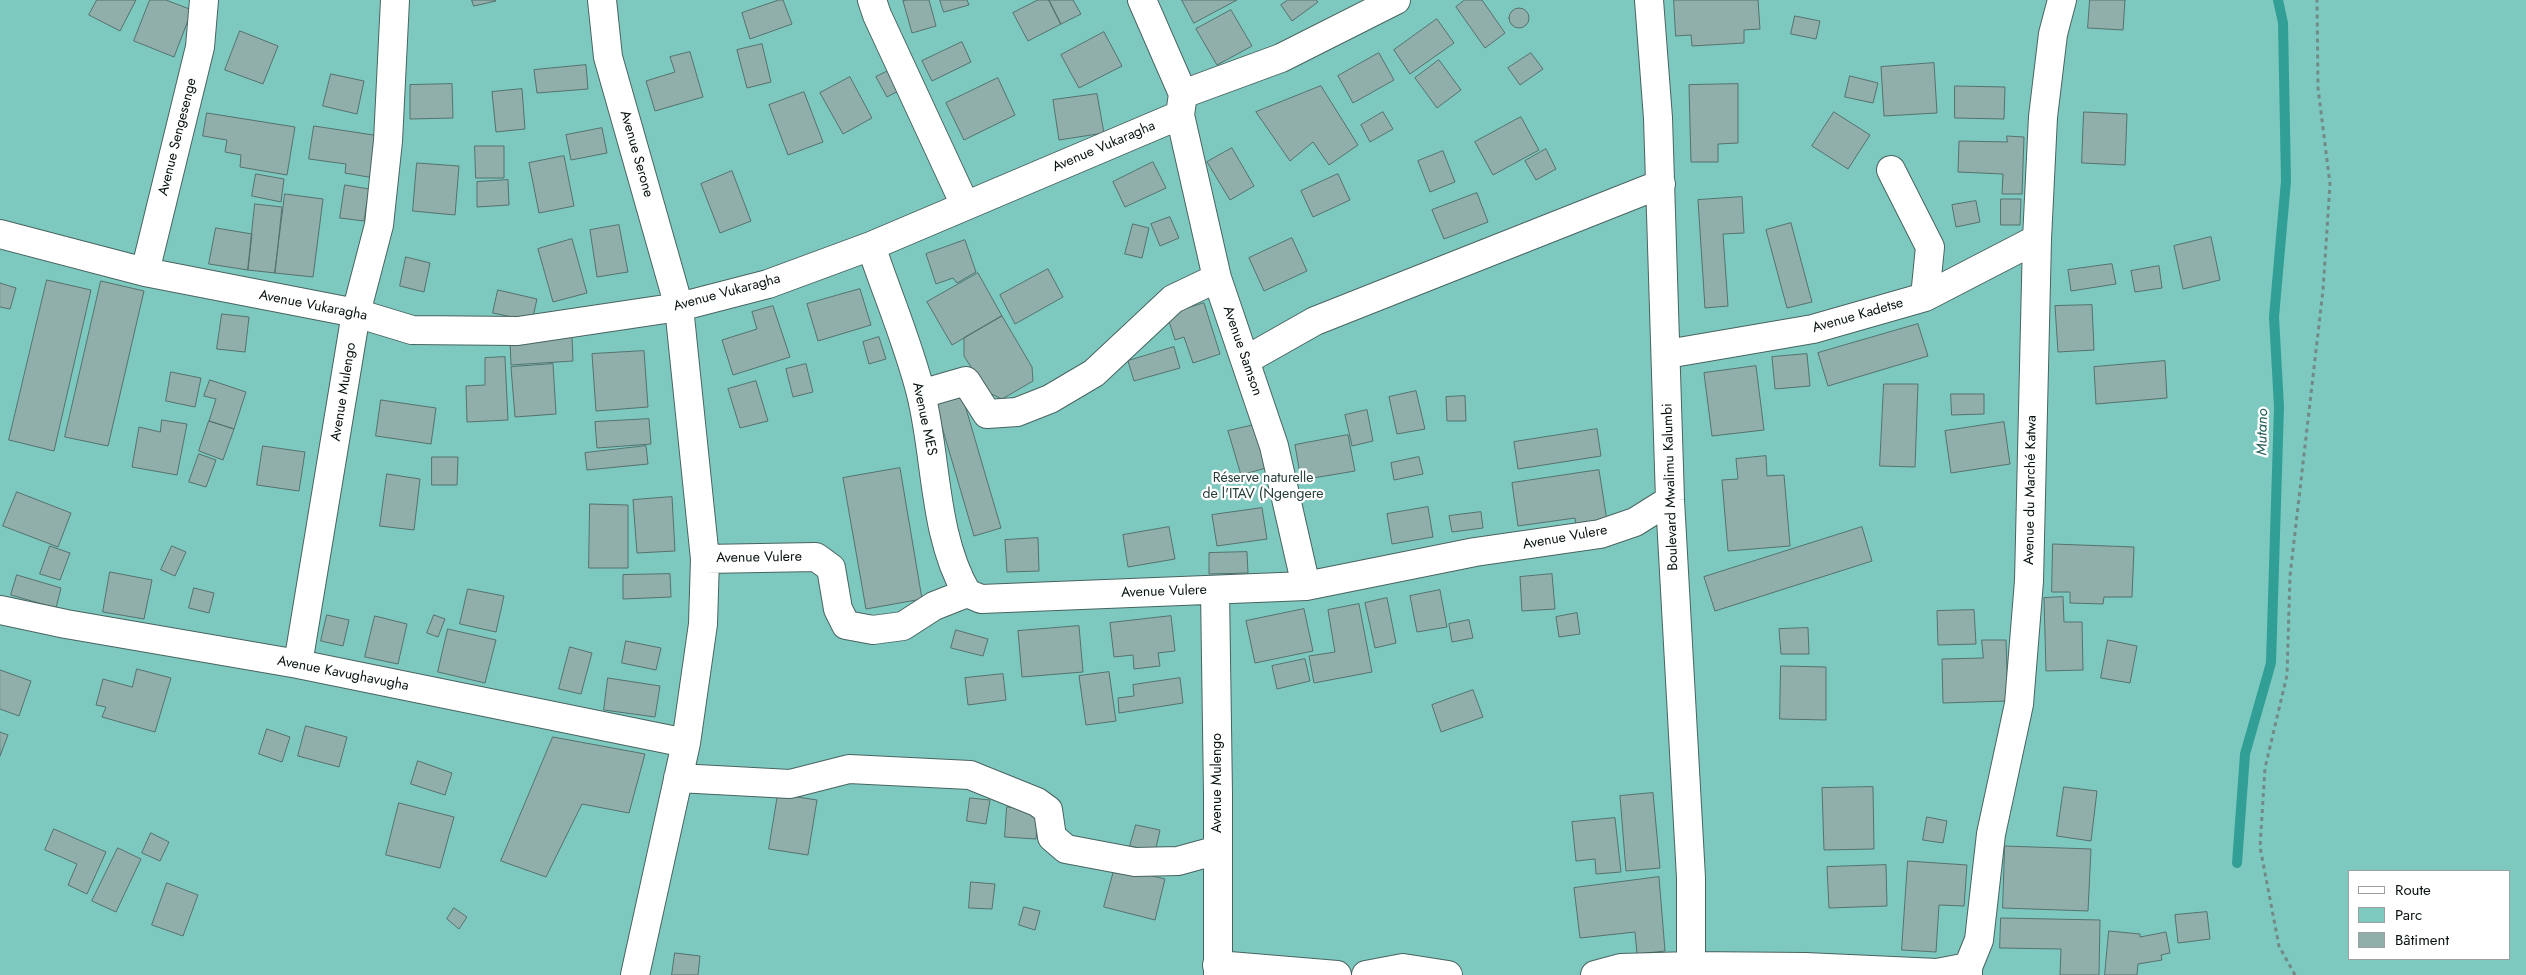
<!DOCTYPE html>
<html>
<head>
<meta charset="utf-8">
<style>
  body { margin:0 }
  #map { position:relative; width:2526px; height:975px; overflow:hidden; background:#c8e8e3; font-family:Jost,sans-serif }
  canvas { display:block }
  .legend { position:absolute; left:2348px; top:870px; width:162px; height:90px; box-sizing:border-box; background:#fff; border:1px solid #9ca0a0; margin:0; padding:6px 9px; list-style:none; font-size:15px; color:#071211 }
  .legend li { display:flex; align-items:center; gap:10px; height:25px }
  .legend b { width:25px; border:1px solid #9ca0a0 }
</style>
</head>
<body>
<div id="map">
<canvas width="2526" height="975"></canvas>
<ul class="legend">
<li><b style="height:6px;background:#fff"></b>Route</li>
<li><b style="height:14px;background:#7dc9c0"></b>Parc</li>
<li><b style="height:14px;background:#90aeaa"></b>Bâtiment</li>
</ul>
</div>
<script>
const context = document.querySelector('canvas').getContext('2d');
context.lineJoin = 'round';
function fillPath(path, color) { context.fillStyle = color; context.fill(path, 'evenodd'); }
function strokePath(path, color, width, dash) { context.strokeStyle = color; context.lineWidth = width; context.lineCap = dash ? 'butt' : 'round'; context.setLineDash(dash || []); context.stroke(path); }
function label(font, color, halo, rows, align = 'center') {
  context.font = font + ' Jost,sans-serif'; context.lineWidth = 4.5; context.setLineDash([]); context.textBaseline = 'middle'; context.strokeStyle = halo; context.fillStyle = color; for (const [text, x, y, turn = 0] of rows) {
    context.save(); context.translate(x, y); context.rotate((+turn || 0) * Math.PI / 180); context.textAlign = isNaN(turn) ? turn : align; if (halo) context.strokeText(text, 0, 0); context.fillText(text, 0, 0); context.restore();
  }
}
fillPath(new Path2D(`
  M0,0H2526V975H0ZM2350,871H2510V959H2350Z`), '#7dc9c0');
strokePath(new Path2D(`
  M2237,863L2245,754L2271,663L2279,407L2274,317L2286,181L2283,23L2278,0`), '#319f95', 10);
const building = new Path2D(`
  M97,0H136L120,31L89,15Z
  M150,0H166L192,10L174,57L134,41Z
  M472,0H495L496,1L474,6Z
  M779,0H783L792,24L750,39L742,13Z
  M908,0H929L936,26L912,33L903,1Z
  M940,0H967L969,5L944,12Z
  M1038,0H1049L1061,24L1028,41L1013,13Z
  M1049,0H1073L1081,14L1061,24Z
  M1182,0H1237L1194,23Z
  M1288,0H1316L1318,2L1292,21L1281,5Z
  M1465,0H1482L1505,33L1485,48L1456,7Z
  M1674,0H1758L1760,29L1744,30V43L1692,46L1691,35L1676,36Z
  M2090,0H2125L2123,30L2088,28Z
  M1509 18a10 10 0 1 1 20 0a10 10 0 1 1-20 0Z
  M1231,10L1252,46L1217,65L1196,29Z
  M1795,16L1820,21L1816,39L1791,34Z
  M1437,19L1454,43L1410,74L1394,50Z
  M240,31L278,46L263,84L225,70Z
  M1104,32L1122,66L1079,88L1061,55Z
  M962,42L971,62L932,81L922,61Z
  M762,44L771,82L747,88L737,50Z
  M690,52L703,97L655,111L646,81L675,72L670,57Z
  M1379,53L1394,80L1353,103L1338,76Z
  M1531,53L1543,69L1520,85L1508,68Z
  M1439,60L1461,90L1437,108L1415,78Z
  M1934,63L1937,113L1884,116L1881,67Z
  M586,65L588,89L537,93L534,70Z
  M892,69L902,89L887,97L876,77Z
  M331,74L364,81L357,114L323,106Z
  M1850,76L1878,83L1873,103L1845,97Z
  M850,77L872,118L843,134L820,93Z
  M998,78L1015,115L964,140L946,103Z
  M452,84L453,118L410,119V85Z
  M1738,84V143L1718,144V162H1691L1689,85Z
  M1321,86L1358,145L1329,165L1313,142L1290,161L1256,112Z
  M1955,86L2005,87L2004,119L1955,118Z
  M522,89L525,129L496,132L492,92Z
  M804,92L823,142L788,155L769,105Z
  M1097,94L1104,133L1059,140L1053,100Z
  M1383,112L1393,129L1370,142L1361,125Z
  M1834,112L1870,135L1848,169L1812,146Z
  M2084,112L2127,114L2125,165L2082,163Z
  M207,113L295,127L287,175L240,167L241,155L225,152L227,140L203,136Z
  M1521,117L1539,150L1493,175L1475,142Z
  M314,126L380,136L374,178L345,173L346,164L309,159Z
  M602,128L607,153L571,160L566,135Z
  M2007,136L2024,137L2022,194H2002L2003,174L1958,172L1959,141L2007,142Z
  M475,146H504V178H476Z
  M1232,148L1254,186L1230,200L1207,162Z
  M1546,149L1556,169L1536,180L1525,161Z
  M1443,151L1455,182L1430,192L1418,161Z
  M564,156L574,206L539,213L529,163Z
  M1153,162L1166,188L1125,207L1113,182Z
  M417,163L459,166L455,215L413,211Z
  M732,171L751,221L720,233L701,184Z
  M256,174L284,179L281,202L252,196Z
  M1338,174L1350,200L1313,217L1301,191Z
  M508,180L509,205L477,207V182Z
  M345,185L369,189L364,221L340,218Z
  M1477,193L1488,222L1444,239L1432,210Z
  M285,194L323,199L313,277L275,273Z
  M1742,197L1744,233L1723,234L1728,306L1705,308L1698,200Z
  M2001,199H2021L2020,225H2001Z
  M1976,201L1980,222L1956,227L1952,205Z
  M255,204L282,207L275,273L248,270Z
  M1170,217L1179,238L1160,246L1151,224Z
  M1791,223L1812,302L1787,308L1766,230Z
  M1133,224L1149,228L1142,258L1125,254Z
  M619,225L628,272L597,277L590,230Z
  M216,228L252,234L248,270L209,264Z
  M2211,237L2220,280L2183,289L2174,246Z
  M1292,238L1307,271L1264,291L1249,258Z
  M572,239L587,293L553,302L538,249Z
  M965,240L976,272L957,283L953,278L936,284L926,254Z
  M406,257L430,263L424,292L400,286Z
  M2112,264L2116,284L2071,291L2068,270Z
  M2159,266L2162,288L2135,292L2131,271Z
  M1048,269L1063,297L1015,324L1000,295Z
  M978,273L1002,316L952,345L927,302Z
  M47,280L91,290L54,451L9,440Z
  M101,281L144,291L108,446L65,437Z
  M0,283L16,288L10,309L0,307Z
  M860,289L871,325L818,341L807,304Z
  M498,290L537,299L532,321L493,313Z
  M1204,303L1220,354L1193,363L1184,337L1175,340L1167,315Z
  M2092,305L2094,350L2058,352L2055,306Z
  M773,306L790,357L733,375L722,340L757,329L752,312Z
  M222,314L249,317L245,352L217,349Z
  M1002,316L1032,367L1033,381L1002,399L987,392L964,356V338Z
  M1918,324L1928,356L1828,386L1818,353Z
  M572,337L573,361L511,365L510,340Z
  M879,337L886,359L869,364L863,342Z
  M1174,347L1180,368L1134,381L1128,361Z
  M644,351L648,407L596,411L592,354Z
  M1807,354L1810,386L1775,389L1772,357Z
  M505,357L508,420L467,422L466,386L485,385V358Z
  M2165,361L2167,398L2096,404L2094,367Z
  M553,364L556,414L515,417L511,367Z
  M806,364L813,392L793,397L786,369Z
  M1756,366L1764,430L1712,436L1704,373Z
  M171,372L201,378L195,407L166,401Z
  M210,380L246,392L234,429L209,421L216,399L204,396Z
  M756,381L768,421L740,428L728,389Z
  M1884,384H1918L1915,467L1880,466Z
  M1416,391L1425,429L1397,434L1389,397Z
  M1951,394H1984V414L1952,415Z
  M962,395L1001,528L974,536L935,403Z
  M1465,396L1466,421H1447L1446,397Z
  M381,400L436,408L431,444L376,436Z
  M1367,410L1373,441L1352,446L1345,415Z
  M649,419L651,444L597,448L595,422Z
  M162,420L187,424L177,475L132,467L139,427L160,432Z
  M209,421L234,429L223,460L199,451Z
  M2004,422L2010,464L1951,473L1945,431Z
  M1254,425L1266,468L1241,475L1228,431Z
  M1597,429L1601,456L1518,469L1514,442Z
  M1348,435L1355,471L1301,480L1295,445Z
  M263,446L305,452L299,491L257,485Z
  M646,446L648,464L587,470L585,453Z
  M199,454L216,460L206,487L189,482Z
  M1766,456L1767,476L1784,475L1790,546L1728,551L1722,480L1738,479L1736,459Z
  M432,457H458L457,485H432Z
  M1419,457L1423,474L1394,480L1391,463Z
  M900,468L922,599L866,609L843,478Z
  M1599,470L1607,521L1576,526L1575,518L1518,526L1512,483Z
  M387,474L420,479L414,530L380,526Z
  M17,492L71,513L58,547L3,526Z
  M672,497L675,551L637,553L633,500Z
  M590,504L628,505V568H589Z
  M1428,507L1433,537L1392,544L1387,514Z
  M1262,508L1267,539L1217,546L1212,515Z
  M1481,512L1483,528L1452,532L1449,516Z
  M1169,527L1175,559L1128,567L1123,535Z
  M1862,527L1872,561L1715,611L1704,577Z
  M1038,538L1039,571L1007,572L1005,540Z
  M2053,544L2134,547L2132,597H2104L2103,604L2070,603V592H2052Z
  M50,546L70,553L60,580L40,574Z
  M172,546L186,552L175,576L161,570Z
  M1247,552L1248,573L1209,574V553Z
  M110,572L152,580L144,619L103,612Z
  M670,574L671,597L623,599V575Z
  M1552,574L1555,609L1522,611L1520,577Z
  M17,575L61,588L56,608L11,595Z
  M194,588L214,593L209,613L189,608Z
  M468,589L504,596L496,632L460,624Z
  M1440,590L1447,627L1417,632L1410,596Z
  M2063,597L2064,622H2082L2083,670L2046,671L2044,598Z
  M1387,598L1396,643L1375,648L1365,603Z
  M1359,604L1372,672L1314,683L1309,656L1335,652L1328,610Z
  M1304,609L1313,651L1255,663L1246,621Z
  M1974,610L1976,644L1938,645L1937,611Z
  M1577,613L1580,634L1559,637L1556,617Z
  M327,615L349,620L343,646L321,641Z
  M434,615L445,619L438,637L427,633Z
  M375,616L407,624L398,664L365,657Z
  M1171,616L1175,651L1158,653L1160,666L1134,669L1133,655L1114,657L1110,623Z
  M1469,620L1473,638L1452,642L1449,624Z
  M1079,626L1083,672L1022,677L1018,631Z
  M1808,628L1809,654H1781L1779,629Z
  M448,629L496,640L485,683L438,672Z
  M956,630L988,639L983,656L951,648Z
  M1982,640H2006L2008,701L1943,703L1942,659L1983,658Z
  M2108,640L2137,646L2130,683L2101,678Z
  M626,641L661,648L656,670L622,663Z
  M570,647L592,653L581,694L559,689Z
  M1305,659L1310,681L1277,689L1272,666Z
  M1781,666L1826,667V720L1780,719Z
  M137,669L171,678L155,732L102,717L106,707L96,705L103,679L132,687Z
  M0,670L31,681L19,716L0,709Z
  M1109,672L1116,721L1086,725L1079,676Z
  M1003,674L1006,700L968,705L965,678Z
  M608,678L660,686L655,717L604,710Z
  M1180,678L1183,703L1119,713L1118,698L1134,696L1133,685Z
  M1473,690L1483,717L1441,732L1432,705Z
  M306,726L347,737L339,767L298,756Z
  M267,729L290,737L282,762L259,754Z
  M0,732L8,735L0,756Z
  M553,737L645,754L629,813L582,804L546,877L501,861Z
  M418,761L452,773L445,795L411,784Z
  M1873,787L1874,849L1824,850L1822,788Z
  M2064,787L2097,791L2091,841L2057,836Z
  M1653,793L1660,868L1626,871L1620,796Z
  M778,794L817,800L808,855L769,849Z
  M970,798L990,800L986,824L967,821Z
  M399,803L454,817L440,868L386,855Z
  M1007,807L1038,809L1036,839L1005,837Z
  M1927,817L1947,821L1943,843L1923,840Z
  M1615,818L1621,872L1596,874L1595,859L1576,861L1572,822Z
  M1136,825L1160,830L1155,852L1130,846Z
  M54,829L106,852L87,894L68,885L77,864L45,850Z
  M151,833L169,842L160,861L142,853Z
  M2005,846L2091,849L2088,911L2003,908Z
  M118,848L141,859L116,912L92,901Z
  M1908,861L1967,865L1964,906L1939,905L1936,952L1902,950Z
  M1886,865L1887,906L1829,908L1827,867Z
  M1115,867L1165,879L1155,920L1104,907Z
  M1659,877L1665,951L1637,954L1635,932L1580,938L1574,888Z
  M971,882L995,884L992,909L969,908Z
  M167,883L198,895L183,936L152,925Z
  M1024,907L1040,911L1035,930L1019,925Z
  M454,908L467,917L459,929L447,919Z
  M2207,912L2210,939L2178,943L2175,915Z
  M2001,918L2100,920L2099,975H2060L2061,949L2000,948Z
  M2109,931L2140,934V937L2166,932L2170,953L2161,955L2162,960L2138,964L2137,975H2105Z
  M675,953L700,956L698,975H672Z`);
fillPath(building, '#90aeaa');
strokePath(building, '#55726e', 1);
const minor = new Path2D(`
  M602,0L608,57L679,307L705,559L703,624L686,743L635,975
  M872,0L877,15L965,205
  M1142,0L1183,94
  M1649,0L1658,118L1670,500L1691,878V975
  M1180,115L1217,278L1274,446L1306,586
  M1891,170L1930,247L1925,297
  M0,234L145,272L356,313L412,330L518,331L679,307L768,284L871,246L1180,115L1183,94L1281,58L1396,0
  M871,246C887,294 909,345 921,394C937,458 933,535 967,593
  M145,272L200,47L204,0
  M1667,354L1813,329L1925,297L2037,239
  M1246,360L1315,321L1661,184
  M921,394L966,381L987,414L1017,412L1050,399L1094,373L1173,299L1217,278
  M705,559L816,557L831,568L838,609L846,625L873,630L903,626L934,606L967,593L981,599L1306,586L1475,552L1600,534L1635,522L1670,500
  M1215,590L1218,794V975
  M0,610L66,624L298,664L686,743
  M298,664L356,313L379,225L388,141L395,0
  M678,778L790,784L849,769L970,775L1037,802L1048,810L1052,837L1066,849L1135,862L1178,861L1218,850
  M1217,965L1337,975
  M1366,975L1403,968L1448,975
  M1595,975L1621,968L1691,966L1805,967L1937,973L1968,967
  M1968,975V967L1979,940L1991,834L2019,704L2029,581L2037,239L2043,117L2053,34L2062,0`);
strokePath(minor, '#486460', 30);
strokePath(new Path2D(`
  M2295,975L2279,946L2260,847L2265,768L2287,675L2290,576L2323,290L2330,184L2318,88L2317,0`), '#728985', 3, [4, 4]);
strokePath(minor, '#fff', 28);
label('14px', '#071211', '#fff', [
  ["Avenue Sengesenge",178,137,-76],
  ["Avenue Vukaragha",1104,147,-23],
  ["Avenue Serone",636,154,74],
  ["Avenue Vukaragha",727,293,-15],
  ["Avenue Vukaragha",313,306,11],
  ["Avenue Kadetse",1858,316,-16],
  ["Avenue Samson",1242,351,71],
  ["Avenue Mulengo",344,392,-81],
  ["Avenue MES",924,419,78],
  ["Boulevard Mwalimu Kalumbi",1671,487,-92],
  ["Avenue du Marché Katwa",2031,490,-89],
  ["Avenue Vulere",1565,538,-10],
  ["Avenue Vulere",759,558,-1],
  ["Avenue Vulere",1164,592,-2],
  ["Avenue Kavughavugha",343,674,11],
  ["Avenue Mulengo",1218,783,-90]
]);
label('14px', '#243c39', '#fff', [
  ["Réserve naturelle",1263,479],
  ["de l'ITAV (Ngengere",1263,495]
]);
label('italic 15px', '#225c56', '#fff', [
  ["Mutano",2263,432,-89]
]);
</script>
</body>
</html>
